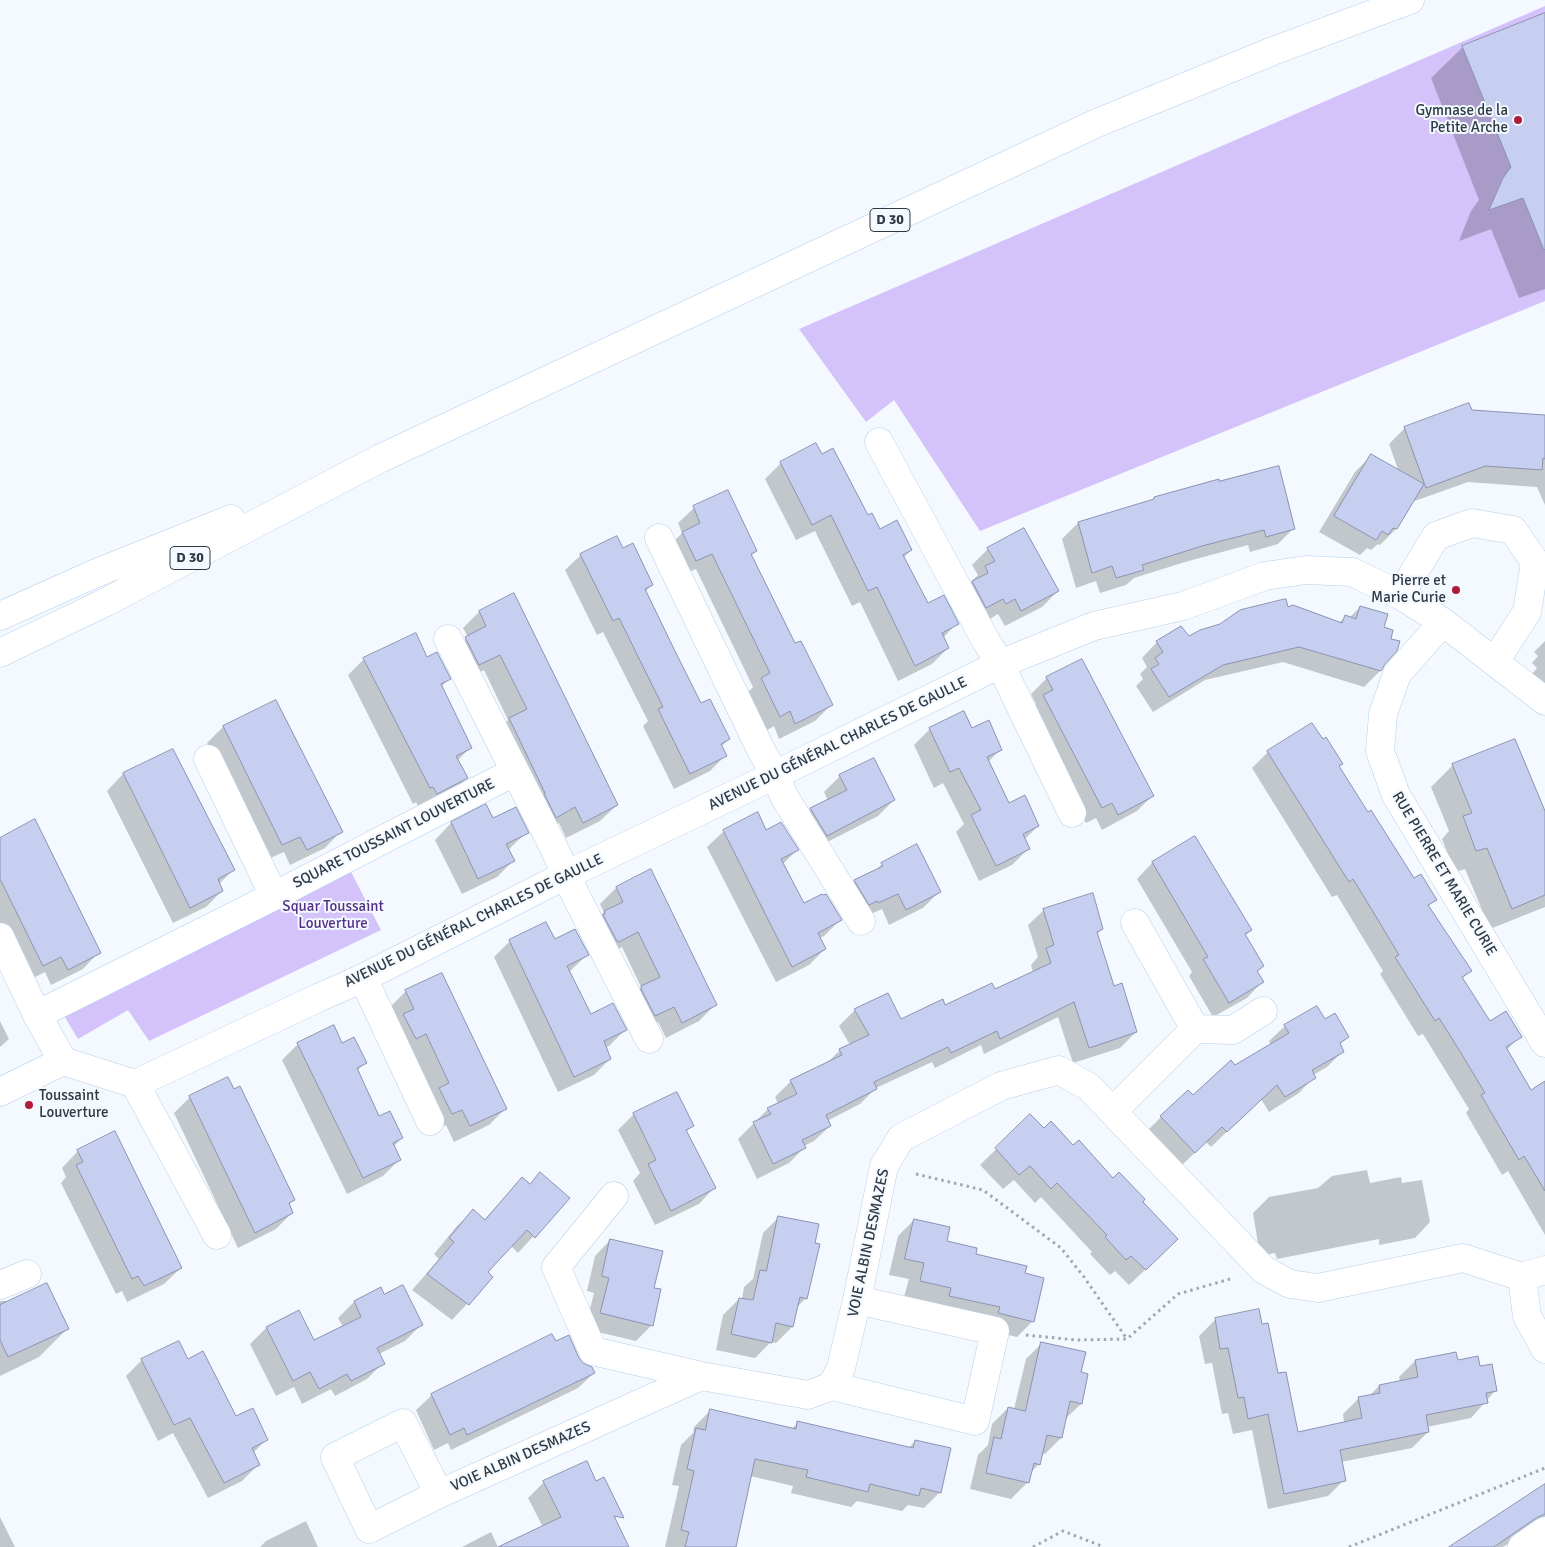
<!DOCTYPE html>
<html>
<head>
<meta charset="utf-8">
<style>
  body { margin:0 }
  canvas { display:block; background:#f3f9fe }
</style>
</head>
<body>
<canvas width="1545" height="1547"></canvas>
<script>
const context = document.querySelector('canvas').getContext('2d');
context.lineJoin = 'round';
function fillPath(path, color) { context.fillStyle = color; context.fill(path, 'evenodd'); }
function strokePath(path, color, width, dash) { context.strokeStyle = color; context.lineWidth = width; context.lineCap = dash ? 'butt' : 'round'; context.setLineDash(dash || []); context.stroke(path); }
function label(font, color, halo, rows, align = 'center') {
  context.font = font + ' Signika,sans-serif'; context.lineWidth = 4; context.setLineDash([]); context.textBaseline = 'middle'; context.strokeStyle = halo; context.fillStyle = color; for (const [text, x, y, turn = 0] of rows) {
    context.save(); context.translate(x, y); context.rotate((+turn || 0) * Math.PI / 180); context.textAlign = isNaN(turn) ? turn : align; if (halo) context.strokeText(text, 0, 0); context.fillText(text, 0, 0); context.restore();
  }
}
fillPath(new Path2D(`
  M1545,6V301L980,531L894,400L866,422L799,329Z
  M350,870L381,930L149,1041L128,1010L78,1039L60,1009Z`), '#d4c2fa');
fillPath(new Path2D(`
  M1545,14V289L1519,298L1491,229L1459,241L1471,211L1479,200L1431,78L1463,47Z
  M1471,411L1545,416V505L1537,487L1468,482L1412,502L1396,529L1380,545L1378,544L1371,550L1367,548L1360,555L1319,532L1355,472L1371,456L1399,472L1389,444L1405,428Z
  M822,456L879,531L911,550L903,558L928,605L957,623L943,638L948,648L932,664L898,681L860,602L852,606L815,531L796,540L765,479L781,463Z
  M1154,498L1294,528L1278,544L1250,552L1248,545L1185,562L1134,578L1126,585L1100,593L1096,581L1076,588L1062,539L1078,523L1151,502Z
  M694,508L756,551L751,556L795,645L831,705L815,721L779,739L774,726L764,732L746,694L753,687L696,569L680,576L667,549L682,533L678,523Z
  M988,549L1058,591L1042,607L1005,626L998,614L990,619L970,583L978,575L972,565Z
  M622,550L652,585L645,592L700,705L729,739L721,747L725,756L710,771L674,789L643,726L648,721L603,632L597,635L565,570L581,555Z
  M513,595L617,805L600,821L566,838L559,823L540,833L493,735L508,720L484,670L462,681L449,655L468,637L463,628L479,612Z
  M1360,607L1382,628L1384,663L1380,671L1364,687L1283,662L1205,680L1153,712L1136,686L1143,679L1140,674L1147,667L1142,658L1157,642L1188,638L1287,608L1339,623L1345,617L1349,618Z
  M1545,641V688L1531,675L1537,668L1532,663L1538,656L1534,652Z
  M364,659H427L449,679L441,687L471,747L457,761L467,778L450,794L420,810L416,802L413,804L348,675Z
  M1047,678L1153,795L1137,811L1102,830L1096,818L1086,823L1028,711L1036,704L1031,694Z
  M276,702L341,831L325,848L290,865L284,852L266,860L207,743L223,727Z
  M930,729H972L1001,749L988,762L1008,805L1038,826L1024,840L1028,849L1012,865L979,881L956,832L964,824L943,783L934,788L914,745Z
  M1515,740L1543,810L1545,809V907L1490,929L1465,869L1455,872L1442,839L1449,831L1431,787L1452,766Z
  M172,751L233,870L219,884L222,891L206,907L173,923L107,791L123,774Z
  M1268,752L1341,764L1338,767L1368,813L1413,880L1435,899L1428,907L1470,971L1462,979L1489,1023L1520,1036L1506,1051L1531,1092L1545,1093V1235L1508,1171L1502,1175L1466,1113L1469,1109L1423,1034L1418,1036L1380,974L1383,971L1337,895L1332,897L1252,768Z
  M840,776L894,800L878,816L810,851L794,825L810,809L828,801L824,792Z
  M485,806L492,819L527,832L508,850L513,861L497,877L462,894L435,840L451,823Z
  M724,831H766L797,850L782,865L804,905L840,920L824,936L820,938L825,949L809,965L776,982L707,847Z
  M1194,837L1251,930L1245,936L1262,966L1256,972L1262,982L1247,998L1213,1017L1189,976L1192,972L1137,879L1152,863Z
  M0,839L99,952L83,969L51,985L45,972L27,981L0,927Z
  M882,864L939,892L923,908L889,925L882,909L862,918L839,897L855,881L874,872Z
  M616,888L715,1005L699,1021L666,1038L658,1022L639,1031L626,1003L641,987L622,947L602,957L588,928L604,912L600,904Z
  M1044,910L1102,929L1097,934L1113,988L1136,1032L1120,1048L1073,1063L1058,1017L984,1054L981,1045L935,1068L932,1062L876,1088L860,1104L827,1121L830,1126L814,1141L804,1146L805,1147L789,1163L757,1179L738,1139L768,1109L778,1104L775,1097L791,1081L825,1065L840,1050L850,1045L839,1026L855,1010L900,1020L995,991L1033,972L1031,965L1038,957L1028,925Z
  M510,941H555L587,955L569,972L591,1016L625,1030L609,1046L605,1048L610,1059L594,1075L558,1092L494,957Z
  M406,991L505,1109L489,1125L454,1142L446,1125L435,1130L390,1007Z
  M0,1021L9,1039L0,1047Z
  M1285,1026L1348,1037L1339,1045L1343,1051L1327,1067L1313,1075L1314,1077L1299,1093L1269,1112L1261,1099L1211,1147L1206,1142L1179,1168L1146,1132L1161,1117L1193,1097L1235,1066L1271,1045L1269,1041Z
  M298,1044H342L365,1063L357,1071L379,1118L402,1138L393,1147L399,1160L383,1176L347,1194L282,1060Z
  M190,1097L294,1200L288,1205L292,1213L276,1229L238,1248L174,1113Z
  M634,1114L693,1125L686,1132L714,1188L699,1204L655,1225L633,1181L640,1173L618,1130Z
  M1030,1116L1044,1130L1073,1147L1141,1202L1161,1255L1129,1285L1115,1271L1110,1275L1090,1254L1092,1252L1041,1197L1035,1203L1014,1180L1003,1189L980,1165Z
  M78,1151L181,1268L164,1284L127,1302L122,1291L116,1294L61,1183L66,1177L62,1168Z
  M1367,1170L1370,1183L1401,1177L1402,1183L1422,1180L1430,1222L1415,1238L1379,1245V1239L1277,1259L1275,1253L1260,1256L1253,1213L1269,1197L1318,1188L1332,1176Z
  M540,1174L568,1198L518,1253L511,1246L486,1272L492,1277L452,1320L412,1290L439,1259L434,1254L457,1226L473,1211L484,1220L522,1179L529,1185Z
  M779,1217L806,1298L796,1308L792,1327L776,1343L771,1342L755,1358L716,1350L723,1315L739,1299H742L744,1287L753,1279L763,1233Z
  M914,1220L946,1242L974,1255L1023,1274L1033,1321L1017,1337L983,1329L934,1311L936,1303L904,1297L909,1279L889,1275L898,1236Z
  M610,1240L653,1289L652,1325L636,1341L585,1329L594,1293L587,1291L595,1256Z
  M381,1289L384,1296L421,1325L405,1341L379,1354L383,1363L367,1379L335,1396L331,1389L302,1404L294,1387L276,1396L250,1344L266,1328L313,1342L343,1327L338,1318L354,1302Z
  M0,1301H6L7,1303L68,1328L39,1357L0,1376Z
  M1215,1320L1261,1326L1297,1433L1344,1423L1343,1414L1359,1398L1369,1396L1379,1386L1400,1382L1399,1377L1415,1361H1457L1479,1367L1496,1390L1471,1418L1427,1427L1428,1432L1412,1448L1341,1462L1344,1480L1328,1496L1268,1509L1252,1430L1233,1434L1228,1413L1222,1414L1212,1363L1205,1364L1199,1336Z
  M555,1343L578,1358L583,1364L594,1373L578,1388L451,1450L448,1443L434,1450L416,1410L432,1395Z
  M1042,1343L1080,1373L1081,1404L1064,1420L1061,1438L1045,1454L1042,1453L1039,1464L1030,1473L1027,1483L1011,1499L970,1489L978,1455L988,1445L992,1424L1008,1408L1014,1409L1026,1359Z
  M142,1360H187L235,1418L267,1439L253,1453L258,1465L242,1481L208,1498L173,1433L158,1441L126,1376Z
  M710,1411L791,1429L798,1423L909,1448L915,1441L940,1492L924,1508L908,1505L902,1511L857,1501L851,1507L791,1493L793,1486L750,1476L734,1547H665L679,1486L672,1485L681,1445L693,1433L694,1427Z
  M544,1482H596L620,1512L614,1519L628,1547H501L543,1527L528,1498Z
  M1545,1485V1521L1503,1547H1451Z
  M0,1517L15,1547H0Z
  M306,1521L318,1547H260L266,1541Z
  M491,1532L498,1547H462Z`), '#0003');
const building = new Path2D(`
  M1545,13V249L1544,250L1523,198L1489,210L1503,178L1511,167L1462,46Z
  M1469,403L1472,410L1545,415V459L1543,458L1542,470L1485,466L1426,488L1404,427Z
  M816,443L822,454L833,448L868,515L872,513L880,529L897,520L912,550L903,555L928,603L944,595L959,624L942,633L949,648L915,666L877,587L868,591L831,515L812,525L780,462Z
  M1371,454L1424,484L1397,529L1393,528L1388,535L1382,531L1376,540L1334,516Z
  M1279,466L1295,529L1266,537L1264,530L1202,546L1142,565L1144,570L1116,578L1112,566L1092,573L1078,522L1154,499V497L1219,479V481Z
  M728,490L757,551L751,554L795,643L801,641L833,705L795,724L790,711L780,717L761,678L770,673L712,554L696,561L682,532L700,523L693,506Z
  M1024,528L1059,591L1021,611L1015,599L1006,604L1003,599L986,608L972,581L988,573L985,566L995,561L987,548Z
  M617,536L623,548L633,543L653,585L645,589L674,649L701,703L710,699L730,739L721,744L727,756L690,774L658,709L663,707L619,618L613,621L580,554Z
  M514,593L618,805L583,823L575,807L556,818L544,793H545L509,718L527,709L500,655L479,665L465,637L486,626L479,611Z
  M1286,599L1288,607L1293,605L1342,623L1345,615L1356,619L1360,606L1388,614L1384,627L1393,630L1391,639L1400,641L1397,651L1385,664L1381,671L1299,647L1223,665L1169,697L1151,669L1159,664L1155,658L1163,652L1156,641L1181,626L1189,636L1200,630L1220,624L1240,610Z
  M416,633L427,657L437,652L451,679L441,684L472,748L456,756L468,778L437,794L433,787L430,788L363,658Z
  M1082,659L1154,796L1118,815L1112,803L1102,808L1043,695L1053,690L1046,677Z
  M276,700L343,832L307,850L300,837L282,845L223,726Z
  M964,711L972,728L989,720L1002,750L987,757L1009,803L1025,795L1039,826L1023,834L1030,849L996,866L971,815L981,810L959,768L950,772L929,728Z
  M1312,723L1323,739L1326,737L1343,764L1339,766L1368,812L1371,810L1414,878L1421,874L1437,900L1428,905L1472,971L1462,977L1490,1021L1506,1011L1522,1037L1506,1047L1531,1090L1545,1081V1191L1524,1156L1519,1160L1481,1095L1485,1093L1461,1053L1439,1018L1435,1021L1395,957L1399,955L1375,915L1353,879L1349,882L1267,751Z
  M1515,739L1545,811V895L1512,909L1487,848L1476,851L1463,816L1472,813L1452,764Z
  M173,749L235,870L218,879L223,891L190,908L123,773Z
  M874,758L895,800L827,836L810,808L847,790L839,775Z
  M486,804L493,818L516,807L529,833L506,844L515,861L478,879L451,822Z
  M758,812L766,830L781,822L799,850L781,859L804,903L822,894L823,895L826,894L842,920L818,933L826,949L792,967L723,830Z
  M35,819L101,953L68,970L61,957L43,966L0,879V838Z
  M1195,836L1252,930L1245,934L1264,966L1257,971L1264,982L1229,1003L1203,959L1208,957L1152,862Z
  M917,844L941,892L906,910L898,894L878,903L877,901L869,905L854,880L883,866L881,863Z
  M651,869L717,1005L682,1023L674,1007L655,1016L641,989L642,988L641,986L660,977L638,932L619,942L617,941L603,915L605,914L604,911L623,902L616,887Z
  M1093,893L1103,929L1097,932L1114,986L1122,983L1137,1032L1089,1048L1074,1002L1000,1039L997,1031L951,1053L948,1047L874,1082L877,1089L826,1115L831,1126L802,1140L806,1148L773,1164L753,1122L771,1114L767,1108L797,1094L790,1080L842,1055L839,1049L869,1035L854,1009L888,993L901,1019L943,999L945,1005L992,983L995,989L1051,963L1046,948L1054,945L1043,909Z
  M546,922L555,939L575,929L589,955L567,966L591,1014L613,1003L627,1030L604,1041L611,1059L574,1077L509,940Z
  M442,973L507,1109L470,1126L462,1110L452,1114L439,1088L449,1083L426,1034L416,1039L403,1014L414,1009L405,990Z
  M1317,1006L1325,1019L1335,1013L1349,1037L1340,1043L1344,1052L1312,1070L1316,1078L1285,1097L1277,1085L1227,1132L1222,1127L1195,1153L1160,1116L1188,1090L1193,1095L1231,1060L1235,1065L1289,1033L1284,1025Z
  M334,1025L342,1043L354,1037L367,1063L357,1068L379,1116L390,1111L403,1138L393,1143L401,1160L363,1178L297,1043Z
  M228,1077L234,1089L240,1086L295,1200L289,1203L293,1213L255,1233L189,1096Z
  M677,1092L694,1126L686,1130L716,1188L671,1211L648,1164L656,1160L633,1113Z
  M1030,1114L1044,1128L1051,1121L1073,1145L1079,1140L1113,1178L1119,1172L1145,1199L1143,1202L1178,1239L1146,1270L1131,1256L1126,1260L1105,1237L1107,1235L1057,1183L1051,1189L1030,1166L1019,1175L995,1148Z
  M115,1131L182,1268L144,1286L138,1276L132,1279L76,1165L83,1162L77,1150Z
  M540,1172L570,1198L535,1238L527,1230L488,1272L493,1277L469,1305L427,1274L454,1242L449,1238L473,1209L485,1220L522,1177L530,1184Z
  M778,1216L819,1224L815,1243L820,1244L807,1299L800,1297L793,1327L776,1323L772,1343L731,1334L739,1298L753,1300L760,1270L766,1271Z
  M914,1219L950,1227L947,1241L977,1248L976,1254L1027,1266L1025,1273L1044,1278L1034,1322L998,1313L1000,1307L949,1296L951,1288L920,1281L924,1263L905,1259Z
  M610,1239L663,1251L654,1288L661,1289L653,1326L600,1313L609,1278L602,1276Z
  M47,1283L69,1329L8,1357L0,1340V1305Z
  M403,1285L423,1325L377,1348L385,1364L351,1381L347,1374L319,1389L310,1372L293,1381L266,1327L299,1310L314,1340L361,1317L354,1301L381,1287L384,1294Z
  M1259,1309L1262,1324L1268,1323L1278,1373L1286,1372L1298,1432L1362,1418L1358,1397L1380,1393L1379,1385L1418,1377L1415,1360L1456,1352L1458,1360L1478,1356L1480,1366L1492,1364L1497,1391L1486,1393L1488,1403L1426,1415L1429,1432L1340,1450L1346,1481L1284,1494L1268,1414L1248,1419L1244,1397L1238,1398L1228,1348L1220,1349L1215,1318Z
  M552,1334L556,1341L569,1335L579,1358L583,1363L592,1367L595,1373L467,1435L464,1428L450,1435L431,1394Z
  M179,1341L188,1359L203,1351L236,1416L253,1408L268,1440L252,1448L260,1465L224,1483L190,1418L174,1425L141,1359Z
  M1041,1342L1086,1352L1081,1372L1088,1374L1082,1404L1070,1401L1062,1438L1047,1435L1040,1465L1034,1463L1029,1483L986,1473L994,1437L1001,1439L1008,1407L1025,1411Z
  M710,1409L796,1429L797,1421L913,1448L915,1440L951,1448L941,1493L921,1488L919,1496L870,1484L868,1492L806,1477L808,1470L755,1459L736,1547H685L689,1532L681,1530L694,1471L687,1469L696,1428L705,1430Z
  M587,1461L596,1481L604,1477L624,1518L614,1516L629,1547H498L561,1517L543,1481Z
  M1545,1484V1514L1536,1518L1494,1547H1449Z`);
fillPath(building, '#c6cff0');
strokePath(building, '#8b93b2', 1);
const minor = new Path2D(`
  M879,442L986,641L1000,664L1072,813
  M659,538L761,750L775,775L785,798L861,921
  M1400,595L1436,536L1472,523L1513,530L1535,562L1527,612L1495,661
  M1443,622L1397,674L1383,714L1380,751L1396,795L1545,1043
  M448,639L554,848L575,894L649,1039
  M208,759L274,896
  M0,937L37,1015L63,1061
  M363,978L430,1121
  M37,1015L274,896L514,772
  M1195,1029L1233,1030L1263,1011
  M135,1084L217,1235
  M0,1092L63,1061L135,1084L320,997L363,978L566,875L775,775L1000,664L1094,626L1183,606L1265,576L1306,570L1352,572L1400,595L1443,622L1545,701
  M1113,1111L1195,1029L1135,923
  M614,1196L556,1267L593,1351L701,1376
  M1522,1277L1527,1316L1545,1349
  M1522,1277L1545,1270
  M0,1285L27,1274
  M832,1386L975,1421L995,1331L857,1300
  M439,1494L403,1423L335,1457L369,1529L439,1494L701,1376L808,1395L832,1386L841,1368L857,1300L884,1166L901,1138L1001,1086L1059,1070L1089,1087L1264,1270L1290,1284L1318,1288L1463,1258L1522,1277
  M1522,1547L1545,1531`);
const major = new Path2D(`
  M0,616L94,574L231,519
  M0,653L106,602L379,459L1097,123L1273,51L1410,0`);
strokePath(minor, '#b5d0ea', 29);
strokePath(major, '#b5d0ea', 29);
strokePath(new Path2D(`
  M916,1174L983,1190L1061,1248L1084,1277L1127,1339
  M1026,1335L1076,1340L1127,1339L1178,1294L1230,1279
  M1033,1547L1063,1531L1104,1547
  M1349,1547L1545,1468`), '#a0a8b0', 3, [2.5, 4]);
strokePath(minor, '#fff', 28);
strokePath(major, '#fff', 28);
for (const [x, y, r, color] of [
  [1518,120,5,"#af1b39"],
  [1456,590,5,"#af1b39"],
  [29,1105,5,"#af1b39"]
]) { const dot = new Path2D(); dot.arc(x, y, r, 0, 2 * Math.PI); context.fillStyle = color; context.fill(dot); strokePath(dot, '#f3f9fe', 2); }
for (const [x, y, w] of [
  [890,220,40],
  [190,558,40]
]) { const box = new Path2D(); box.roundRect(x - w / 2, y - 11.5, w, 23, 4); context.fillStyle = '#f3f9fe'; context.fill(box); strokePath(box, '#2e3943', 1); }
label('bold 14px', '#2e3943', null, [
  ["D 30",890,220],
  ["D 30",190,558]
]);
label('15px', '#2e3943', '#f3f9fe', [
  ["Gymnase de la",1508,111],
  ["Petite Arche",1508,128],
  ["Pierre et",1446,581],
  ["Marie Curie",1446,598],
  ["Toussaint",39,1096,"left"],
  ["Louverture",39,1113,"left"]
], 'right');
label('15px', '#2e3943', '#f3f9fe', [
  ["AVENUE DU GÉNÉRAL CHARLES DE GAULLE",838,744,-26],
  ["SQUARE TOUSSAINT LOUVERTURE",394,834,-27],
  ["RUE PIERRE ET MARIE CURIE",1444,874,59],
  ["AVENUE DU GÉNÉRAL CHARLES DE GAULLE",474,921,-26],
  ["VOIE ALBIN DESMAZES",869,1243,-78],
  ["VOIE ALBIN DESMAZES",521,1457,-24]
]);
label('15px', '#543186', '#f3f9fe', [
  ["Squar Toussaint",333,907],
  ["Louverture",333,924]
]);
</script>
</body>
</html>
